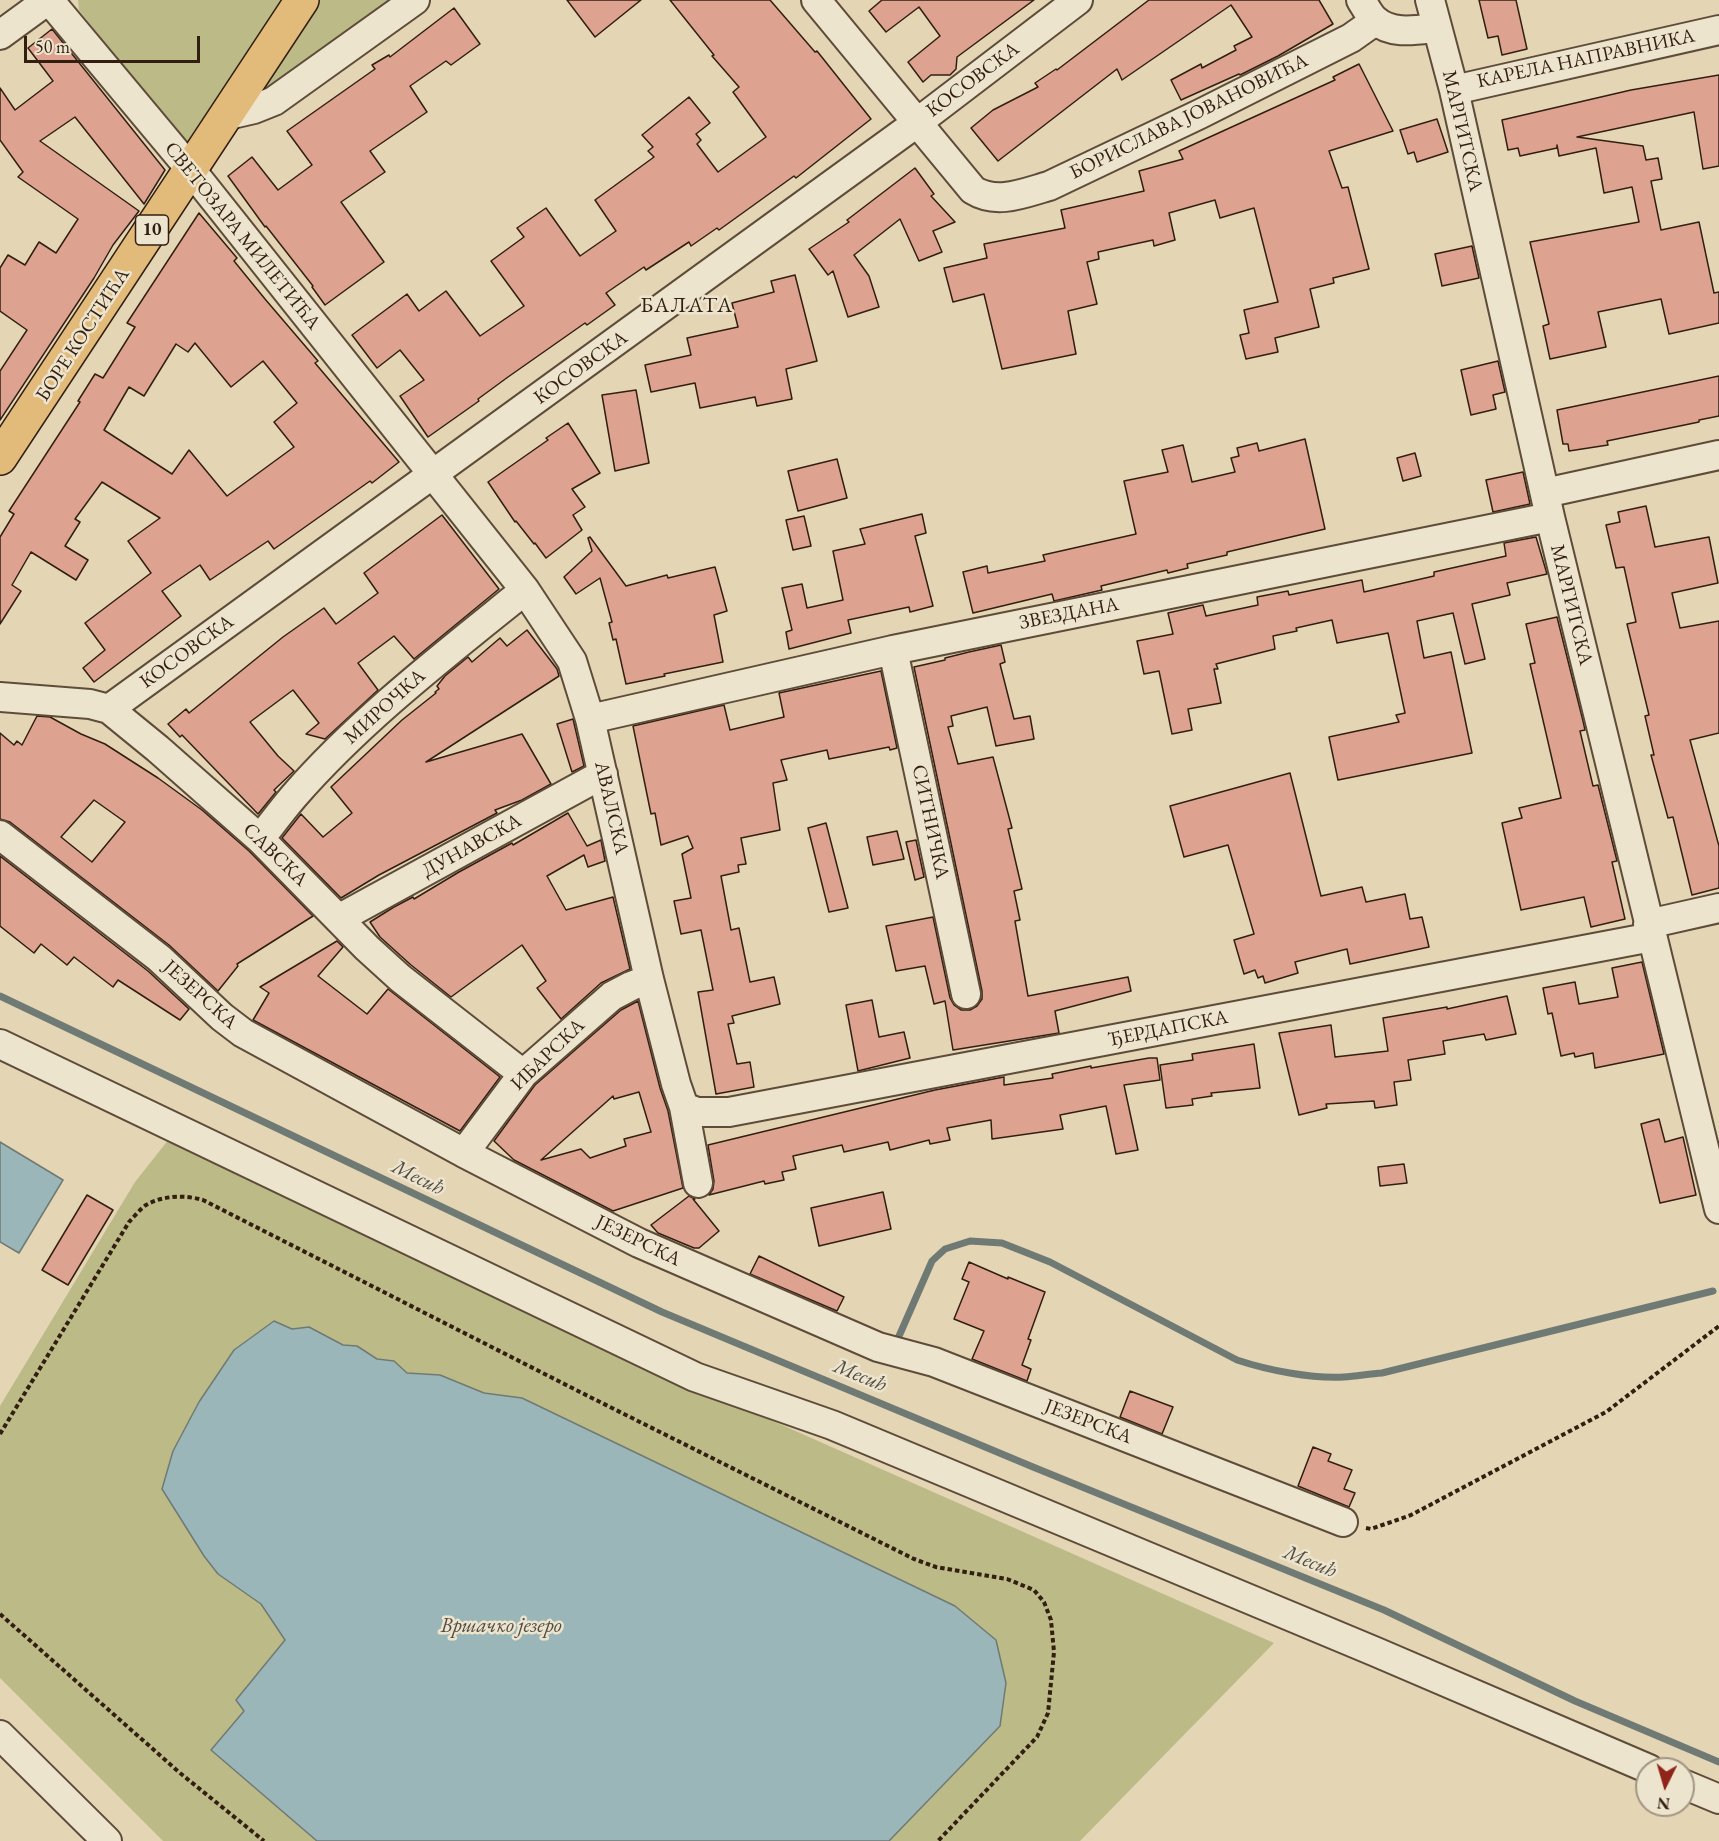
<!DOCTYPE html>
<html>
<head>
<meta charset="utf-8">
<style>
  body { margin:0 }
  #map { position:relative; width:1719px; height:1841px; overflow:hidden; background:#e4d5b4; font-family:"EB Garamond",serif }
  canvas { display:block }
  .north { position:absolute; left:1635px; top:1757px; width:60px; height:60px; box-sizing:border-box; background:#ede4ce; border:2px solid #a29582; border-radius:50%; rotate:185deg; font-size:16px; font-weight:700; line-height:24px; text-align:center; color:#321f11 }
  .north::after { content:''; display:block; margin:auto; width:21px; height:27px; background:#8f2418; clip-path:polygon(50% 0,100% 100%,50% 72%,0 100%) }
  .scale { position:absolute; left:24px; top:36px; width:176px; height:27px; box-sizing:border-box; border:3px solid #321f11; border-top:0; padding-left:8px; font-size:18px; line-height:21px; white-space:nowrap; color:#321f11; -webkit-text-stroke:4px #ede4ce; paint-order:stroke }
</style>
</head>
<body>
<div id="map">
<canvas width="1719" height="1841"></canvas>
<div class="north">N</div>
<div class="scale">50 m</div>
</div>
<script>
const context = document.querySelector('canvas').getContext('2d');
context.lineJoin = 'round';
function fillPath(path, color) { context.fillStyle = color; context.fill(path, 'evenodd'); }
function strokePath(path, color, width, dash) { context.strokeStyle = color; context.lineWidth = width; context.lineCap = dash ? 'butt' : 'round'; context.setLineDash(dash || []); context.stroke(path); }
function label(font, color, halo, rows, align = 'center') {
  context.font = font + ' "EB Garamond",serif'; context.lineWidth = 5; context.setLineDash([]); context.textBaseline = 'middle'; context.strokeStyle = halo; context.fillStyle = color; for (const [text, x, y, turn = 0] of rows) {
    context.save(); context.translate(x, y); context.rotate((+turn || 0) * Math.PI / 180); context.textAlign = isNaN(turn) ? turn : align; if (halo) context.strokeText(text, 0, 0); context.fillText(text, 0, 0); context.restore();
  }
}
fillPath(new Path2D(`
  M78,0H285L192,142L184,141L178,137L79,10Z
  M319,0H402L263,92L261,88Z
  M169,1139L653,1372L782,1425L1274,1643L1080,1841H163L0,1678V1406L135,1182Z`), '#bcbb87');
const water = new Path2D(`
  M0,1142L63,1180L19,1253L0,1242Z
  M274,1321L292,1329L309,1327L343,1345L357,1346L377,1359L394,1361L407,1373L440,1375L484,1393L522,1398L955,1606L996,1640L1006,1683L1000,1726L889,1841H317L211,1750L244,1711L236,1700L285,1640L261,1604L218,1574L204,1556L162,1489L173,1451L199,1402L234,1350Z`);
fillPath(water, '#9ab6b8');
strokePath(water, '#707a75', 1.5);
strokePath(new Path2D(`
  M0,996L662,1312L1033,1467L1384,1610L1575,1701L1719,1762
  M896,1343L932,1261L945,1249L970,1241L1002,1243L1050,1262L1237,1360C1267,1370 1312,1379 1344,1377C1357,1376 1369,1374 1382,1373L1713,1291`), '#707a75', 7);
const building = new Path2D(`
  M567,0H641L595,37Z
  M670,0H770L815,52L817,51L871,119L796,178L794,176L719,230L717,228L691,246L689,242L646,270L644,267L606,293L615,305L587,325L585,323L508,377L478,399L479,401L428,437L400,396L424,380L400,350L377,368L352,335L407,294L419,311L446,291L480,336L524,306L491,261L524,237L517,228L546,208L580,256L616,231L595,200L654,157L648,151L653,147L642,135L689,97L710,123L696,134L701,140L697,144L718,172L766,137L733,92L739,87L712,56L714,55Z
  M882,0H1034L957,57L956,69L950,75H931L923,82L908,62L940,36L919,7L886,32L869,11Z
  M1149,0H1319L1333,24L1278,56L1240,75L1239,74L1181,100L1171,80L1201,64L1202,68L1236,50L1234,46L1252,37L1231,5L1122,80L1117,69L998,161L971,128L993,110L1038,87L1035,83L1056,69L1057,70Z
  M1479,0H1516L1527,49L1502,55L1498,36L1488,38Z
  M454,8L480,44L451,65L446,61L410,86L427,112L370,151L385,172L341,202L384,262L325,305L312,287L313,286L266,226L265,227L228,176L252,157L278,190L312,165L287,131L375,69L372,65L389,55L390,57Z
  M52,29L165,170L144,204L75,117L40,141L139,211L113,245L94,278L0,420V371L27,330L0,311V268L8,255L25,265L39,242L56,253L78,219L18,177L23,172L0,140V88L15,110L53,81L28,48Z
  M1359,64L1393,131L1329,151L1342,188L1348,187L1369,269L1333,278L1334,283L1310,289L1319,327L1275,338L1278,352L1246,359L1240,335L1249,333L1244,310L1278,302L1254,208L1220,218L1215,200L1169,213L1175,240L1154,246L1153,240L1098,252L1099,259L1087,262L1097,304L1068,311L1076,354L1002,369L984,294L953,302L944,268L987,258L984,244L1065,228L1061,210L1144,191L1139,171L1183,159L1179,151L1335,80L1333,77Z
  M1719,75V166L1703,169L1694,112L1577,137L1643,146L1646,160L1658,158L1662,179L1651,181L1661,230L1699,222L1714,293L1719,292V323L1669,334L1661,299L1598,312L1606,347L1550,359L1543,326L1549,324L1530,242L1639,222L1632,187L1604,193L1596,148L1559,156L1557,145V148L1520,156L1518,148L1508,150L1502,120L1631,90Z
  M1437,119L1448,152L1417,162L1414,152L1408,154L1400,130Z
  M915,168L934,194L931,196L955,222L933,231L942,252L919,261L900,219L854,255L869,276L879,307L848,317L833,271L828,275L809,249L849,222L847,220Z
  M199,213L237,258L234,261L265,299L318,361L315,363L399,462L372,483L370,481L274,549L268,541L210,580L200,565L162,591L181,616L94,682L83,668L105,650L85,623L151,573L128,541L160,518L102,482L75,519L80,522L65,546L88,560L76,580L31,552L12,585L21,591L0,624V537L14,514L9,511L80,402L78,401L95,374L103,378L135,327L127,323ZM195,343L231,387L263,361L297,403L274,422L294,447L227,496L189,450L172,474L104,430L129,387L144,396L176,344L188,352Z
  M1472,246L1479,278L1442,286L1435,254Z
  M795,275L817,361L786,369L792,399L757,406L755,397L700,408L695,383L651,392L645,365L691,355L687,338L738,327L732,303L774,292L771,281Z
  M1498,361L1505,392L1493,395L1496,409L1471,415L1461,370Z
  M1719,376V416L1699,420V422L1607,441L1608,445L1569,451L1568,444H1563L1557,410Z
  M636,390L649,463L615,471L602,395Z
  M568,423L600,473L572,489L585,507L573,515L582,530L546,558L535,543L534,544L516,521L515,522L488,482L548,440L546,438Z
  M1305,439L1325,529L1227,552V555L1187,564L1188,568L1168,573L1167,570L1101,586L1102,590L1054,601L1052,594L973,613L963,572L987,566L988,573L1045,561L1043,555L1136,534L1124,481L1168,472L1162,450L1183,445L1192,482L1235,472L1231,458L1239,456L1237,448L1257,443L1259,451Z
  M1415,453L1421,476L1403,481L1397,458Z
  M837,459L847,498L798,511L788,471Z
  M1523,472L1530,504L1493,512L1486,480Z
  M1646,506L1655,547L1709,537L1718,583L1672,593L1680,628L1719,621V733L1690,740L1719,846V888L1692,895L1673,817L1668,818L1651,755H1654L1645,716L1649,715L1627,624L1636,622L1624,567L1616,568L1606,525L1620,522L1618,512Z
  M922,514L926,533L915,536L933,606L910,612L909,607L848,620L851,633L789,649L786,632L792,630L782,588L802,584L807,608L843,600L833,551L865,544L860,529Z
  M442,515L499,589L414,659L394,636L358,663L378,690L325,739L306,734L319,723L293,690L250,722L278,756L294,771L274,790L276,792L258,814L182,735L180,737L168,724L186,709L189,713L283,637L324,608L336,624L378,593L364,573Z
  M804,516L811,546L793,550L786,520Z
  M590,537L626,586L667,575L668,578L715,567L727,611L714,615L723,662L664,674L665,676L626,684L616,639L613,640L609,623L612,622L600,578L576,594L564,577L592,551L588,538Z
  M1536,537L1547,574L1507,583L1510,595L1472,604L1485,659L1465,664L1453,613L1417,621L1424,658L1451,652L1472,753L1338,780L1329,737L1399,722L1396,715L1405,713L1388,633L1337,643L1332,620L1296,628L1297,631L1273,636L1275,649L1216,664L1218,669H1214L1221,703L1188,709L1192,730L1172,734L1159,671L1144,674L1137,641L1173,634L1168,613L1203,605L1206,616L1258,605L1257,597L1288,591L1289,595L1362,580L1364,592L1434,576V572L1506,556L1504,543Z
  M1557,617L1583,721L1585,730L1580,731L1593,786L1598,785L1617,861L1612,862L1625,919L1591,927L1584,897L1521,910L1502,823L1522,818L1519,808L1561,798L1530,664L1535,663L1526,624Z
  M527,630L557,669L559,676L426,762L522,734L551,784L522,800L495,810L497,813L379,875L341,898L282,838L301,814L323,837L352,813L331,787L402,720L436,693L435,692L439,689L437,686L445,676L468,657L472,662L500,638L507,646Z
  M1001,645L1005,662L1000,664L1014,719L1030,716L1034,739L996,746L987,707L951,716L953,726L948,727L958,764L993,757L1012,828L1008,829L1022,889L1014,891L1020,920L1015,921L1028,996L1128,977L1131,991L1055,1011L1059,1033L953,1050L945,1001L934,1004L925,966L896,971L886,926L933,917L950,998L954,1005L961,1010H970L977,1006L982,999V991L914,667L945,660V658L969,652Z
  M881,671L897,748L890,750L889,747L829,759L827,750L781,760L787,780L773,783L780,830L741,838L746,864L738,865L739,872L721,876L731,930L739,928L750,982L774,977L780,1004L732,1016L734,1023L728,1024L737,1064L750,1062L754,1087L716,1094L698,992L713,990L701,930L681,934L674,901L691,898L682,854L693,848L688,836L661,845L655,813L651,814L633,726L724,705L730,730L784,717L779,693Z
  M37,716L50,717L81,734L105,744L158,778L202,810L249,851L313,916L237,964L238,966L218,991L169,945L10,822L0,819V733L14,745L17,741L22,745ZM94,800L125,822L92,862L61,837Z
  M573,719L584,766L572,772L557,724Z
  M1290,773L1321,896L1362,887L1366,902L1405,894L1410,919L1422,917L1429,947L1350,964L1347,949L1295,962L1298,973L1265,983L1263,976L1258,978L1255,970L1244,974L1234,940L1254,934L1228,845L1184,857L1170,806Z
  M568,813L587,846L601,840L605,861L588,867L584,855L547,876L566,910L613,897L630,969L601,983L561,1019L537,988L546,981L522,945L451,997L411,965L380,937L370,922L394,907L413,897L414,899L459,872L512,843L513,845Z
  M826,823L848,908L829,912L808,828Z
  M897,831L904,859L873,865L867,837Z
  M916,840L924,877L915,880L906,842Z
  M0,856L148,971L189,1009L180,1020L118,980L113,987L74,957L67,965L41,944L34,953L0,926Z
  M337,941L343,947L318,976L367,1014L388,989L500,1077L460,1131L253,1020L269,993L260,987Z
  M1642,962L1664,1054L1595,1068L1593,1053L1575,1057L1574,1053L1561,1056L1552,1013L1548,1014L1543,988L1575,982L1579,1004L1618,997L1612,968Z
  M1507,996L1516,1034L1486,1040L1484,1034L1443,1041L1445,1054L1408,1060L1411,1080L1394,1082L1397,1105L1375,1108L1374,1101L1326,1104L1327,1108L1299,1115L1279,1033L1331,1025L1335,1057L1388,1051L1383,1018L1447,1007V1009Z
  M872,1000L879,1037L904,1032L910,1058L858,1071L846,1005Z
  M638,1001L660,1088L668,1111L683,1188L613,1211L514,1160L494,1141L535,1085L621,1010ZM639,1092L651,1132L624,1139L626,1146L590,1158L581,1149L541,1160L613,1096L614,1099Z
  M1254,1044L1260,1088L1211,1093L1212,1096L1192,1099L1193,1105L1166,1108L1160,1065L1193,1060L1192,1054Z
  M1149,1058H1157L1160,1080L1124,1085L1138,1150L1116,1154L1106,1106L1060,1115L1063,1129L992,1139L991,1120L947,1128L950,1140L930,1144L929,1140L890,1150L888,1142L844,1152L842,1145L793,1156L796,1169L782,1172L784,1180L765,1184L764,1181L709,1195L713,1189L714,1181L708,1145L935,1090L1004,1077V1085L1053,1078L1052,1074L1091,1066V1068Z
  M1659,1119L1665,1142L1683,1137L1696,1195L1660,1203L1641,1124Z
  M1404,1164L1407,1183L1380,1186L1378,1167Z
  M883,1192L891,1229L819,1246L811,1208Z
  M87,1195L113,1210L68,1285L42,1270Z
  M689,1196L695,1199H693L719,1231L699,1248H694L658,1233L651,1225Z
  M759,1256L844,1297L837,1311L750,1274Z
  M969,1262L1008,1279V1277L1045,1292L1028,1339L1031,1340L1022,1365L1031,1369L1027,1381L972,1359L984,1331L954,1319L969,1282L962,1279Z
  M1130,1391L1173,1407L1162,1434L1120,1417Z
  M1313,1447L1331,1454L1328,1461L1352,1470L1344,1489L1355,1493L1349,1507L1298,1486Z`);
fillPath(building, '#dea390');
strokePath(building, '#321f11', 1.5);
const minor = new Path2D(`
  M49,0L191,170L525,590L572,661L590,719L649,979L676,1084L684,1107L698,1183
  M816,0L973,190C997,205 1024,193 1049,186L1200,114L1351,38L1375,21
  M1361,0C1365,6 1369,15 1375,20C1391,35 1417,30 1436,28
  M1430,0L1454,90L1550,517L1719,1209
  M0,35L48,0
  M1454,90L1719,30
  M228,115L254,109L274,101L415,0
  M1545,493L1719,455
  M893,650L966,994
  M0,697L90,704L109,709L158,749L260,839L367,948L400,978L523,1074
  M109,709L918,122L1078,0
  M590,719L893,650L1550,517
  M0,835L159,958L222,1017L243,1033L464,1153L639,1243L878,1347L934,1362L1343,1522
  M260,839C271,825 282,810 294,796C361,719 446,654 525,590
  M340,918L603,774
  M1648,924L1719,908
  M0,1044L695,1377L832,1425L1376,1652L1649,1769
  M684,1107L697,1112H729L1652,937
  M464,1153L523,1074L612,996L631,986L649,979
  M0,1735L107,1841
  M1683,1784L1719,1799`);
const major = new Path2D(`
  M0,458L302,0`);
strokePath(minor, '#5e4c3a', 32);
strokePath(major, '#321f11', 36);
strokePath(new Path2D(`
  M0,1434L129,1222C134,1217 140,1209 146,1205C164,1195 185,1195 203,1200L582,1393L914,1559L936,1567L1007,1579L1034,1590L1044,1602L1051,1620L1054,1652L1048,1713L1037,1737L938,1841
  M1366,1528L1371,1529L1411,1515L1606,1412L1719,1326
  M0,1614L180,1773L264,1841`), '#321f11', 4, [4.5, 3]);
strokePath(minor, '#ede4ce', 28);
strokePath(major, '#e2ba7a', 33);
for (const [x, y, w] of [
  [152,230,33]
]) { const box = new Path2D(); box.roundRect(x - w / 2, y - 15, w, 30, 4.5); context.fillStyle = '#ede4ce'; context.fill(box); strokePath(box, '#321f11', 1.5); }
label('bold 18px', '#321f11', null, [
  ["10",152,230]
]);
label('20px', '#321f11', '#ede4ce', [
  ["КАРЕЛА НАПРАВНИКА",1586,59,-12],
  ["КОСОВСКА",973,80,-37],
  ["БОРИСЛАВА ЈОВАНОВИЋА",1189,117,-26],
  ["МАРГИТСКА",1462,131,77],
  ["СВЕТОЗАРА МИЛЕТИЋА",242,236,51],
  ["БОРЕ КОСТИЋА",83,335,-57],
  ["КОСОВСКА",581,368,-36],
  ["МАРГИТСКА",1571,605,76],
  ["ЗВЕЗДАНА",1069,614,-11],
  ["КОСОВСКА",187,652,-36],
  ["МИРОЧКА",385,707,-42],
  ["АВАЛСКА",611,808,77],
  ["СИТНИЧКА",930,822,78],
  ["ДУНАВСКА",472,846,-29],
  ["САВСКА",275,855,44],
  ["ЈЕЗЕРСКА",200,995,42],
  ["ЂЕРДАПСКА",1168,1029,-11],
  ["ИБАРСКА",548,1055,-44],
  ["ЈЕЗЕРСКА",638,1241,26],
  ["ЈЕЗЕРСКА",1088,1422,21]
]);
label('italic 21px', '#514c43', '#ede4ce', [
  ["Месић",418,1178,26],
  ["Месић",860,1376,22],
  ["Месић",1310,1562,22],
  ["Вршачко језеро",501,1626]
]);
context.letterSpacing = '1.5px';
label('22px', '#321f11', '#ede4ce', [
  ["БАЛАТА",687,306]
]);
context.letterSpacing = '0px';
</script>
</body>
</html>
